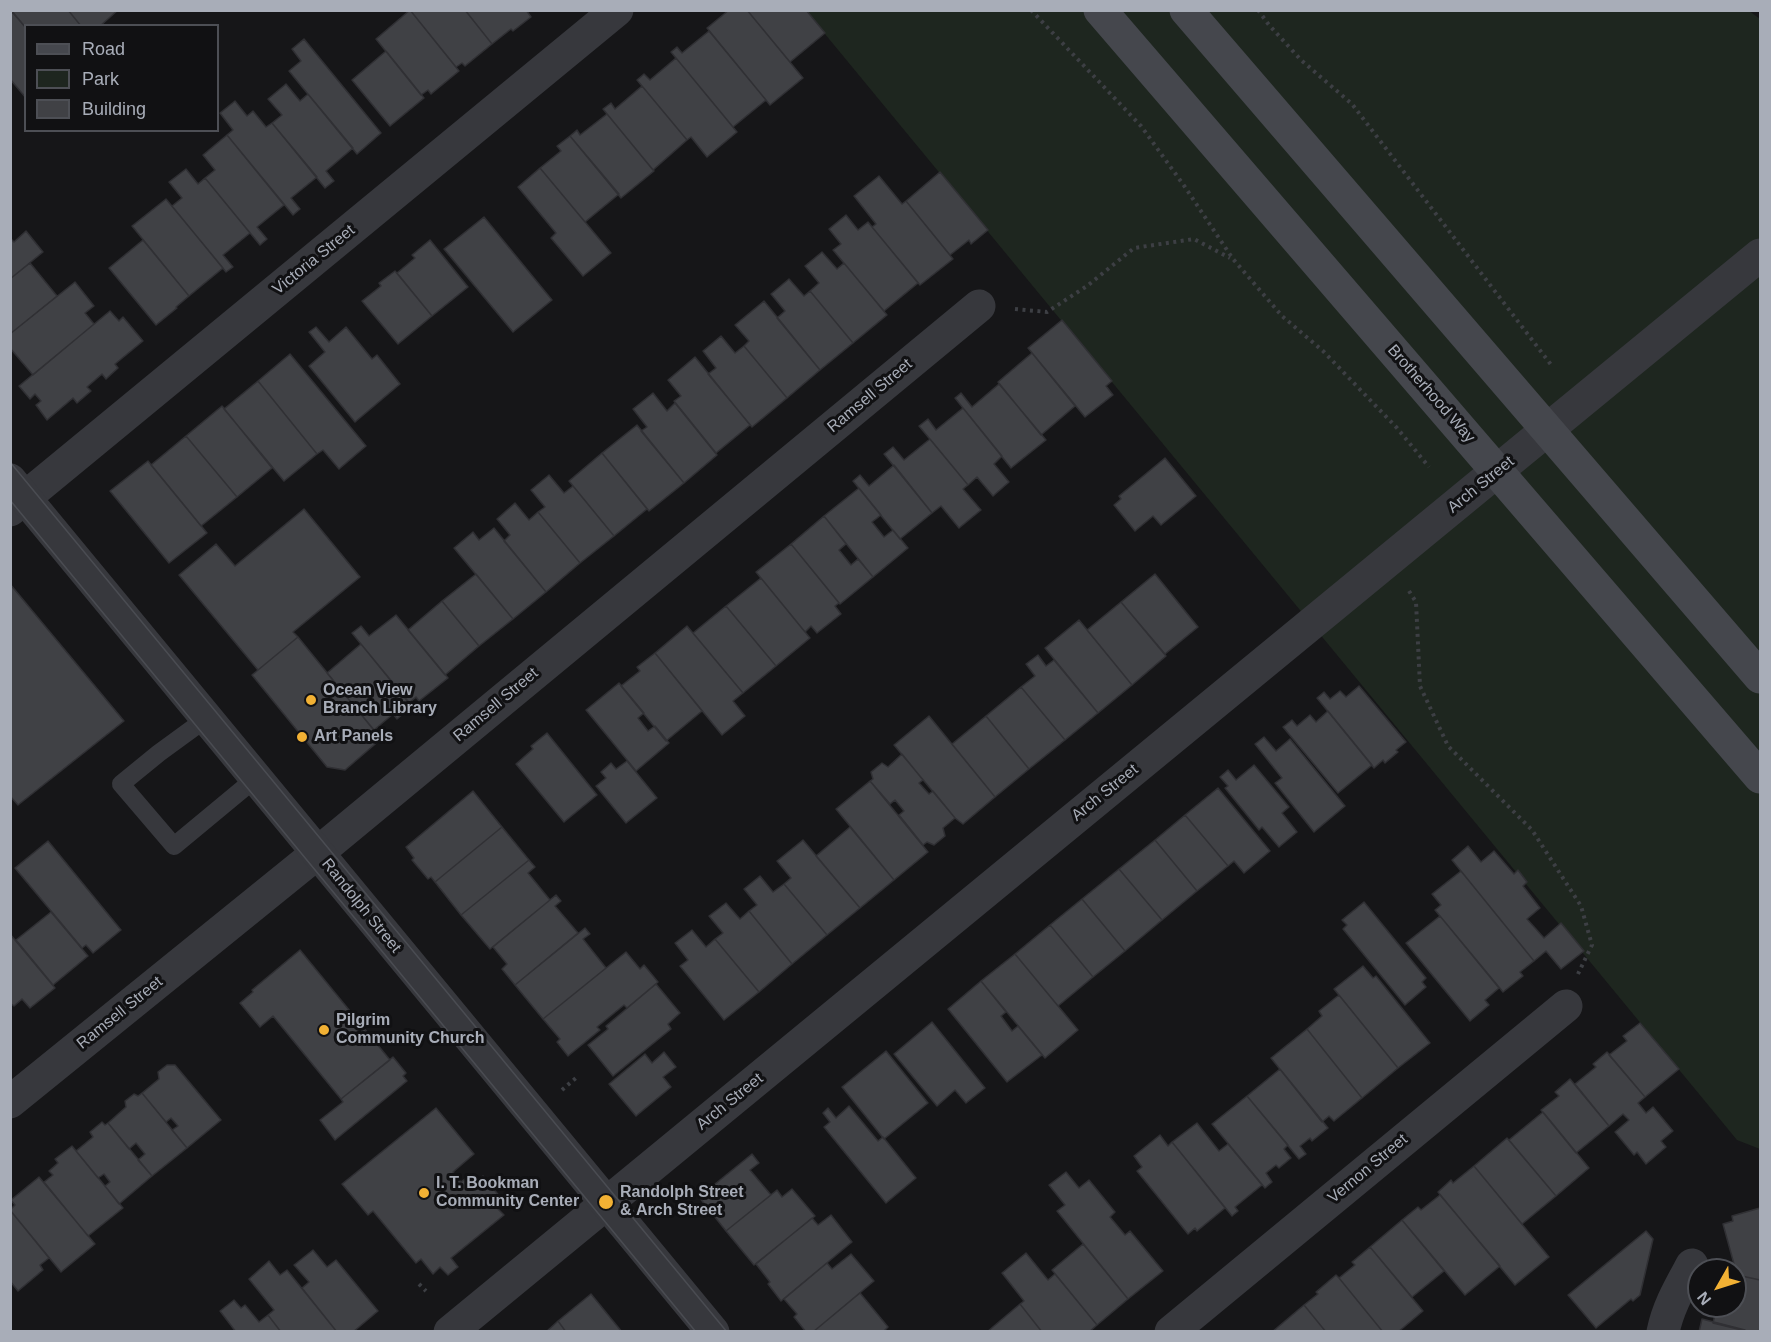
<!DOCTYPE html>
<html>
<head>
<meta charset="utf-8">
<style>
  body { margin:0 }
  #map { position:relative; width:1771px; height:1342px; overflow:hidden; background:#161618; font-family:Helvetica,sans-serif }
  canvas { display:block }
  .frame { position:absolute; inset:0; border:12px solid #a8adb8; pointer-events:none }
  .legend { position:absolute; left:24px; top:24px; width:195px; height:108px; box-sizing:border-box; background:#111113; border:2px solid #4d4f55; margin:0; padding:8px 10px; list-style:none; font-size:18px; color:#a8adb8 }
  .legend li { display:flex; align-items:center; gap:12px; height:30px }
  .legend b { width:30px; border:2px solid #4d4f55 }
  .north { position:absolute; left:1687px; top:1258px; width:60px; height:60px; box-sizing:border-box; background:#111113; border:2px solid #4d4f55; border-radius:50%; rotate:231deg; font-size:16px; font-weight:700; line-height:24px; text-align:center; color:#a8adb8 }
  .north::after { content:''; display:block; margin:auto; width:21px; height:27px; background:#f2b134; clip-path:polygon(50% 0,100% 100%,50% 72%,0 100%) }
</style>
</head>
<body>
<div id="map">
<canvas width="1771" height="1342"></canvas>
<div class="frame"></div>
<ul class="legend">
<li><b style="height:8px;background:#45474d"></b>Road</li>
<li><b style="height:16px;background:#1e261f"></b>Park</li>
<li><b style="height:16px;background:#404145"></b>Building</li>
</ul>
<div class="north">N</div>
</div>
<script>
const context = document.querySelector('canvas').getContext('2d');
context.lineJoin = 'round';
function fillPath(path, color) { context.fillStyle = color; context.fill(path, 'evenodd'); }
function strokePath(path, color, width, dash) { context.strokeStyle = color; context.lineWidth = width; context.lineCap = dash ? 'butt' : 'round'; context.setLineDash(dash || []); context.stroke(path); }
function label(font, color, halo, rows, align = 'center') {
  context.font = font + ' Helvetica,sans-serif'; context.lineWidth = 6; context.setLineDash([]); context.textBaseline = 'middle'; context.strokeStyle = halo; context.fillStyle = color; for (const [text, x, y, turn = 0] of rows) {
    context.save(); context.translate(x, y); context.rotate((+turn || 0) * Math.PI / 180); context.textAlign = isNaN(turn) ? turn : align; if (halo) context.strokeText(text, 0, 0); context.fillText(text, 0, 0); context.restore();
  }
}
fillPath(new Path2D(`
  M1748,10L1760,19V1149L1737,1140L806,11Z`), '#1e261f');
const building = new Path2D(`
  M11,10H68L81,26H26V28Z
  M68,10H118L100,26H81Z
  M410,10H465L492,44L465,66L462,63L456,67Z
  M410,10L459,71L431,94L428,90L421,95L376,39Z
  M465,10H526L531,17L513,31L511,29L492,44Z
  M729,10H747L803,78L770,105L707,28Z
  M747,10H806L825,33L790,62Z
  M13,13L26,28V98L10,79V14Z
  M709,31L766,100L733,127L671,52L677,47L682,53Z
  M304,39L381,133L357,154L289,71L301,61L292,49Z
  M386,51L424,98L390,126L352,80Z
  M676,58L737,132L707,157L691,137L687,140L637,80L644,74L650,80Z
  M286,84L300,101L308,94L353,148L326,171L334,181L325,188L272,123L282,115L268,99Z
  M642,86L687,140L653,170L603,109L611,103L615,109Z
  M235,101L247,116L253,111L266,127L272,123L317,177L291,198L300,209L293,215L227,135L233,130L220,113Z
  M607,114L654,171L621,198L570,136L577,130L580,135Z
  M227,135L284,205L257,227L267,239L260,245L205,178L215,170L203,155Z
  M570,136L619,194L585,222L540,168L561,151L557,146Z
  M540,168L611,253L583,276L551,238L556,233L518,187Z
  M186,169L198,184L205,178L250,233L223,255L233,267L226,272L172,206L182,198L169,182Z
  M940,172L988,230L971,244L969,240L950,255L906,201Z
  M879,176L902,204L906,201L953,259L920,285L872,227L876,224L854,196Z
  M166,199L223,268L189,296L132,226Z
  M846,215L858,230L868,222L918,283L884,311L833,250L841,244L829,229Z
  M484,217L552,300L513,332L444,249Z
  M26,231L43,252L10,279V238L14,242Z
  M143,240L189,296L176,307L177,308L156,325L109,268Z
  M430,240L468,287L432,316L397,273L415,258L412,255Z
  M822,252L837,269L844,263L887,315L853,343L810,291L819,283L805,266Z
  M30,263L57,296L10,334V279Z
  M395,271L432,316L398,344L362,301L381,286L379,283Z
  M789,279L804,296L810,291L853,343L820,370L777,318L785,311L771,294Z
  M75,282L94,306L85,313L94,324L33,375L10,348V334Z
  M764,301L820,370L787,398L744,346L749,341L735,325Z
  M110,311L119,321L123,317L143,341L115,364L118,368L106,379L102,374L87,387L91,391L77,403L73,398L47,420L36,405L41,401L35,394L30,399L19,386Z
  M1062,320L1112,381L1106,386L1113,395L1085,417L1028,348Z
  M316,327L329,342L346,327L372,359L377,355L400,384L355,422L309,366L325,352L309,332Z
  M721,336L735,353L744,346L787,398L752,427L708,374L716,368L703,351Z
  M1032,353L1075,406L1041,435L998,382Z
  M290,354L366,446L339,469L323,450L317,454L258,381Z
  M695,357L750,425L716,453L674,401L681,396L668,380Z
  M258,381L317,454L284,481L224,409Z
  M999,384L1046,440L1011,468L955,398L961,393L972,407Z
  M653,393L667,411L675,403L717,455L684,483L641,431L647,427L633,409Z
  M222,406L272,468L237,497L186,436Z
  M963,408L1002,456L994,464L1009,482L993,496L977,477L968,485L919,426L928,419L936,430Z
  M637,425L684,483L649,511L602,453Z
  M186,436L237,497L201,526L151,465Z
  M930,439L968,485L963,489L981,510L959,528L941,506L932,513L884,454L893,447L904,460Z
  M602,453L647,509L614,536L569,481Z
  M1165,458L1196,496L1161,525L1153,516L1135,531L1114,505L1121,499L1119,496Z
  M148,461L207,533L169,563L110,491Z
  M894,465L932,513L900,539L853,481L860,475L869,486Z
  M549,475L564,493L573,486L614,536L580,563L538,512L545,507L531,490Z
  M859,488L881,515L872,522L884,537L893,530L908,548L873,577L824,516Z
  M515,503L529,520L538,512L580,563L546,592L504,541L510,535L497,519Z
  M304,509L360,577L293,632L298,637L258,670L179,575L216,544L235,566Z
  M824,516L846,544L839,550L851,565L858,559L873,577L840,604L791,544Z
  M494,528L546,592L513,619L454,548L473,532L479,540Z
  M791,544L839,603L835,606L841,614L817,633L811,626L805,632L756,572Z
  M476,574L513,619L479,646L442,601Z
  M1155,574L1198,627L1165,654L1121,602Z
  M761,578L810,638L776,666L726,606Z
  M10,584L124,721L18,805L10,796Z
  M442,601L479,646L445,675L408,630Z
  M1121,602L1166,656L1132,685L1087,630Z
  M726,606L776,666L743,693L693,633Z
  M396,615L448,678L419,701L416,697L409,703L352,633L361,626L369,636Z
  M1079,620L1132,685L1098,713L1045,648Z
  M687,626L743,693L733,701L745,716L722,735L655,653Z
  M298,637L381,739L345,770L327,767L252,675Z
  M361,644L412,706L397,719L393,714L374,730L327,673Z
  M655,653L702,711L666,741L621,686L640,671L637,667Z
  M1038,655L1046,666L1054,660L1098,713L1065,740L1021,687L1035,676L1026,664Z
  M619,683L644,713L638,718L648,731L655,726L669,743L636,771L586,710Z
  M1359,686L1406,742L1396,750L1398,752L1385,763L1383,760L1374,768L1317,698L1324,692L1330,699L1340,691L1346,697Z
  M1021,687L1065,740L1029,769L986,716Z
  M1328,711L1372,765L1338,793L1283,727L1292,720L1297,726L1310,715L1316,722Z
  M929,716L995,797L963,824L955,818L894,745Z
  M986,716L1029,769L995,797L952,744Z
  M547,733L597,795L564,822L516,764L533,749L531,746Z
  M1264,737L1276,751L1290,739L1345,806L1314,832L1275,783L1282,778L1255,744Z
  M902,754L923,780L919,783L929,794L933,791L955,818L943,828L945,836L934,845L927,842L923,845L899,815L904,811L895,800L890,804L870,781L873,779L871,772L882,763L888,767Z
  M627,761L657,798L626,823L596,786L606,778L601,772L611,763L616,769Z
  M1254,765L1289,807L1282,813L1297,832L1279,847L1262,827L1259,830L1225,788L1228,786L1220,777L1228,770L1236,780Z
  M870,781L928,852L894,880L836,809Z
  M1218,788L1270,851L1244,873L1234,861L1228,866L1185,815Z
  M473,791L502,827L435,882L431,877L428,879L412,860L414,858L406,847Z
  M1185,815L1228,866L1197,891L1155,840Z
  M502,827L529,860L461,915L435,882Z
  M850,827L894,880L860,908L816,856Z
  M803,840L860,908L827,935L784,884L791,878L777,861Z
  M1155,840L1197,891L1162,920L1119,869Z
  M48,841L121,930L93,953L86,945L82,948L15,868Z
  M1468,846L1481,862L1494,851L1514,874L1518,870L1527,882L1523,886L1540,908L1527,919L1544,938L1561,923L1584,951L1561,969L1546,951L1534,961L1452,860Z
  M529,860L535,867L528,873L550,900L490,949L461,915Z
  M1119,869L1162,920L1125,951L1082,899Z
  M1461,871L1534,961L1520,972L1523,976L1503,992L1435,910L1441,905L1432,894Z
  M760,876L773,892L784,884L827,935L792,964L749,911L757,905L744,889Z
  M556,895L561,901L555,906L578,933L515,985L502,969L507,964L493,947Z
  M1082,899L1125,951L1093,977L1050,925Z
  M1364,902L1426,978L1422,982L1426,987L1405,1005L1343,929L1347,925L1342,920Z
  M726,903L740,919L749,911L792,964L759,992L715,939L723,933L709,916Z
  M51,912L88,956L53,985L16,940Z
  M1440,916L1499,988L1485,1000L1489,1005L1470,1021L1406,943Z
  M1050,925L1093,977L1058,1006L1015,954Z
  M585,928L590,934L583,939L606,968L543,1019L515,985Z
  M692,930L706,947L715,939L759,992L724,1020L680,966L688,960L675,943Z
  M10,934L55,988L30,1008L22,999L14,1006L10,1003Z
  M300,950L390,1060L341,1099L273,1016L260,1027L240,1003L253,992L252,990Z
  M626,952L640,969L644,965L658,982L627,1008L624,1005L597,1027L600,1030L568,1056L557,1042L560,1039L543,1019Z
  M1015,954L1078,1030L1045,1058L981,981Z
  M1363,966L1373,978L1376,976L1430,1043L1398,1068L1334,989Z
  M981,981L1006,1012L1001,1016L1012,1031L1018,1026L1042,1055L1007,1082L948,1009Z
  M656,984L680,1013L668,1024L671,1029L613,1076L588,1045L608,1029L606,1026Z
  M1339,995L1398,1068L1362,1098L1307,1029L1322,1016L1319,1011Z
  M932,1022L985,1088L966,1103L955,1090L937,1106L894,1054Z
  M1640,1023L1679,1069L1645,1097L1609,1055L1627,1041L1623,1036Z
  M1307,1029L1362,1098L1334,1121L1329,1116L1322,1122L1271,1058Z
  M886,1051L928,1103L884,1139L842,1087Z
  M664,1052L676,1067L663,1077L671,1087L636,1116L609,1084L645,1054L652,1063Z
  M1607,1052L1645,1097L1638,1103L1646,1113L1653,1107L1673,1131L1661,1141L1666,1147L1646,1164L1637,1152L1634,1155L1615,1132L1629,1120L1623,1114L1609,1126L1575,1084L1596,1067L1593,1064Z
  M393,1057L406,1073L403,1076L407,1081L335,1140L320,1120L343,1102L341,1099Z
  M167,1065H175L221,1120L187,1148L172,1130L178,1126L171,1118L166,1122L142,1093L159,1079L158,1072Z
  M1280,1069L1328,1128L1312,1141L1310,1138L1300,1146L1306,1154L1299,1159L1247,1096Z
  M1570,1079L1609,1126L1576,1153L1541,1110L1559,1096L1555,1092Z
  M142,1093L187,1148L152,1176L138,1160L145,1154L136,1143L129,1149L108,1123L126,1107L125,1101L134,1094L138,1096Z
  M1247,1096L1288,1145L1284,1149L1291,1158L1279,1168L1276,1165L1266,1173L1272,1182L1265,1188L1212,1124Z
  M849,1106L878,1141L883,1137L916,1178L886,1203L824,1127L830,1122L823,1113L828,1108L836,1118Z
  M436,1108L474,1154L453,1172L461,1182L470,1175L476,1182L483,1176L505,1203L498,1209L504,1215L451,1258L458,1267L448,1275L440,1267L433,1274L421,1259L416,1263L373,1211L368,1215L342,1184Z
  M1543,1112L1589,1168L1556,1196L1509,1140Z
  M102,1122L105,1125L108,1123L152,1176L119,1204L105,1186L110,1182L104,1174L98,1178L76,1151L93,1137L90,1132Z
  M1197,1123L1219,1151L1228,1144L1262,1185L1235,1207L1238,1211L1232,1216L1172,1142Z
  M1160,1135L1168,1146L1172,1142L1225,1208L1197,1231L1195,1228L1188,1234L1137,1171L1142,1167L1134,1156Z
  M1507,1138L1556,1196L1522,1224L1474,1166Z
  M72,1146L123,1208L88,1236L44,1182L53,1175L49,1171L58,1163L55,1159Z
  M752,1154L759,1163L750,1170L771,1195L726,1231L699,1197Z
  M1474,1166L1549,1257L1515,1285L1438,1192L1451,1180L1453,1183Z
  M1066,1172L1079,1188L1089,1180L1115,1212L1110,1217L1125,1235L1130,1231L1163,1271L1128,1299L1057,1211L1065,1205L1049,1185Z
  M39,1177L95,1244L61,1272L10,1210L15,1205L11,1200Z
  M792,1189L815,1216L754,1265L726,1231L777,1190L782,1197Z
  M1440,1195L1500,1266L1465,1295L1402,1220L1418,1207L1421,1210Z
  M1760,1208V1280L1737,1275L1723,1224L1733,1221L1732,1216Z
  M10,1210L49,1258L40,1265L43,1270L18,1291L10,1281Z
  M831,1215L852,1242L781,1301L768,1284L770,1282L756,1264L812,1218L818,1225Z
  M1402,1220L1444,1271L1412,1297L1370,1247Z
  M1646,1231L1653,1239L1640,1295L1633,1301L1631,1299L1596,1328L1568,1295Z
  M1083,1244L1128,1299L1097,1325L1052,1270Z
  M1370,1247L1423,1311L1398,1332H1383L1339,1278L1355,1265L1352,1262Z
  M313,1250L327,1267L336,1260L378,1311L353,1332H337L302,1288L309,1282L294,1265Z
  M1026,1253L1048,1280L1055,1274L1097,1325L1089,1332H1042L1020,1304L1024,1301L1002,1273Z
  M851,1254L874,1281L813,1332H806L794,1317L797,1314L784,1299L827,1263L832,1269Z
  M269,1261L280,1275L287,1270L337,1332H281L268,1315L274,1310L249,1279Z
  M1336,1275L1339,1278L1383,1332H1326L1304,1305L1318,1294L1316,1292Z
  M1737,1275L1760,1280V1332H1750L1713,1323L1717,1306H1735V1283Z
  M860,1293L888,1327L883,1332H813Z
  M591,1294L622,1332H566L558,1321Z
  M234,1300L241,1308L245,1305L259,1322L268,1315L281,1332H236L220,1311Z
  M1020,1304L1042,1332H987Z
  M1304,1305L1326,1332H1272Z
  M1702,1319L1745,1330V1332H1699Z
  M558,1321L566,1332H546Z`);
fillPath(building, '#404145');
strokePath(building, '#303034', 1.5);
strokePath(new Path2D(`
  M1031,10L1141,126L1185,187L1233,259L1282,316L1323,351L1397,428L1429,467
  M1258,10L1269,25L1301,60L1352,104L1552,366
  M1015,309L1047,312L1087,286L1134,248L1194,239L1230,258
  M1409,591L1416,602L1420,686L1448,746L1532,830L1581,906L1592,945L1578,974
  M562,1090L577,1077
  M419,1284L426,1291`), '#3d3f44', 4, [3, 4.5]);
strokePath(new Path2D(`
  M207,718L159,753L121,784L174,846L256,778`), '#37383d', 18);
strokePath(new Path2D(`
  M10,510L617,10
  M10,1102L326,846L979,306
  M450,1332L1497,471
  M1171,1332L1566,1006
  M1663,1332C1668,1307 1680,1287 1692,1265`), '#37383d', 33);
strokePath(new Path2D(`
  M1497,471L1760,255
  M10,480L713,1332`), '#37383d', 33);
strokePath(new Path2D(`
  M1100,10L1760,777
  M1186,10L1760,677`), '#45474d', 33);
strokePath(new Path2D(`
  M10,462L727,1332
  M10,500L696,1332`), '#4a4c52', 1.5);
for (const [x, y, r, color] of [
  [311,700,6,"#f2b134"],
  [302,737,6,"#f2b134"],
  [324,1030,6,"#f2b134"],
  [424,1193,6,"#f2b134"],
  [606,1202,8,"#f2b134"]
]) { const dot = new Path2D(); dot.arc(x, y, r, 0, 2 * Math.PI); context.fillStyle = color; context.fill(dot); strokePath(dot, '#111113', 2); }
label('16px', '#a8adb8', '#111113', [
  ["Victoria Street",314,260,-39],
  ["Brotherhood Way",1431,394,49],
  ["Ramsell Street",870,396,-40],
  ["Arch Street",1481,485,-39],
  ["Ramsell Street",496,705,-40],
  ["Arch Street",1105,793,-39],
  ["Randolph Street",361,906,51],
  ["Ramsell Street",120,1013,-39],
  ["Arch Street",730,1102,-39],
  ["Vernon Street",1368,1169,-40]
]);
label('bold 16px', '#a8adb8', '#111113', [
  ["Ocean View",323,691],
  ["Branch Library",323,709],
  ["Art Panels",314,737],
  ["Pilgrim",336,1021],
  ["Community Church",336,1039],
  ["I. T. Bookman",436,1184],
  ["Community Center",436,1202],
  ["Randolph Street",620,1193],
  ["& Arch Street",620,1211]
], 'left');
</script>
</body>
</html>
